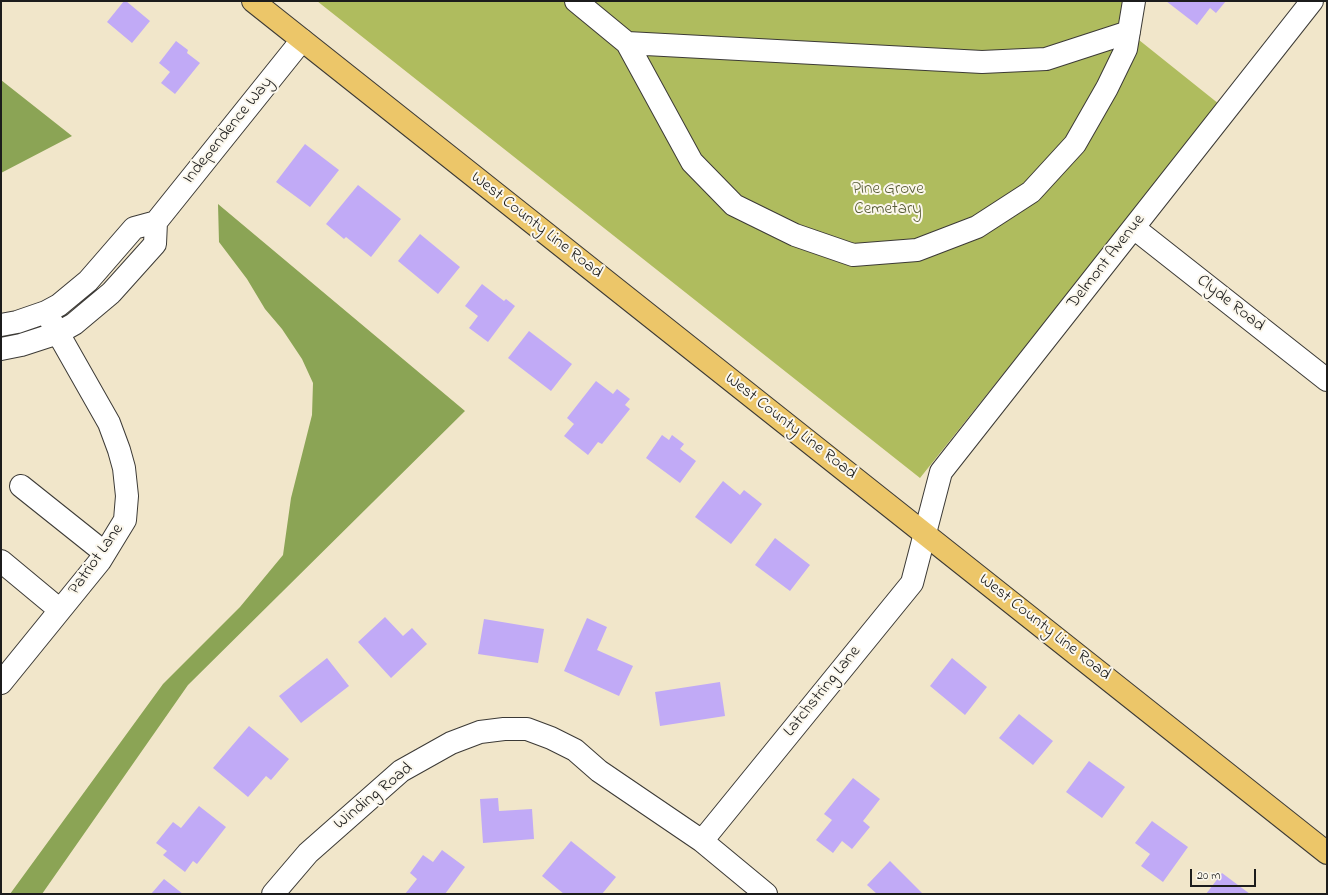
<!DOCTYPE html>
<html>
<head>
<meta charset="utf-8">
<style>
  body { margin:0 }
  #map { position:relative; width:1328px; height:895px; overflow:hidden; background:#f1e6ca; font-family:"Indie Flower",sans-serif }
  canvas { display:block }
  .frame { position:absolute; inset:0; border:2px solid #1c1c1c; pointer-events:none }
  .scale { position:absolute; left:1190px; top:869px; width:66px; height:18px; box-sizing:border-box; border:2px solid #1c1c1c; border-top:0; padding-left:5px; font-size:12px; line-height:14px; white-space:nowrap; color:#1c1c1c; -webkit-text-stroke:3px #fbf7ec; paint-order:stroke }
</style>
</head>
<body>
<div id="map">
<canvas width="1328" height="895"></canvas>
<div class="frame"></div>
<div class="scale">20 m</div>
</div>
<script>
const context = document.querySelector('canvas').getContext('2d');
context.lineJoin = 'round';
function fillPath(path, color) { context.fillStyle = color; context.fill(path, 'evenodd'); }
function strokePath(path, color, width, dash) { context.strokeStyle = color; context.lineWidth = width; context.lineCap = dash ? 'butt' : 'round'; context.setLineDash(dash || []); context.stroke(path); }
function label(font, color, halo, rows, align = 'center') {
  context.font = font + ' "Indie Flower",sans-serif'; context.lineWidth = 4; context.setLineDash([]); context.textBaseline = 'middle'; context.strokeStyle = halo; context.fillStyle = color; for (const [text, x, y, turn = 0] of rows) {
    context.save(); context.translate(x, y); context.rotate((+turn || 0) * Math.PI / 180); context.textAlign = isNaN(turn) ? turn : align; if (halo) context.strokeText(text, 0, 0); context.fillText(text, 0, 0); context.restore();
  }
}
fillPath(new Path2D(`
  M317,1H1134L1129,32L1219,104L920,478Z`), '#afbc5e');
fillPath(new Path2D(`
  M1,80L72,136L1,173Z
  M218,204L465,411L188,685L42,894H10L163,684L240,607L283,555L291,498L312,415L313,383L302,359L282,329L265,309L247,279L219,242Z`), '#8ba455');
fillPath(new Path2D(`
  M124,1H126L150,21L132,43L107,22Z
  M1166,1H1226L1216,13L1210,8L1197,25Z
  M176,41L188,50L187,53L200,63L175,94L161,83L170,72L159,63Z
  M305,144L339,170L310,207L276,182Z
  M358,185L401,219L371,257L346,237L344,239L326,224Z
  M420,234L460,267L438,294L398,261Z
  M482,284L504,301L506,299L515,306L488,342L469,328L478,316L465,306Z
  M529,331L572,364L551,391L508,358Z
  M596,381L613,394L617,389L630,399L625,405L630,409L602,444L598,442L588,455L564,436L574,424L567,418Z
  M662,435L669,440L672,435L684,444L680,449L696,461L680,483L646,458Z
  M723,481L740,495L744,490L762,504L731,544L695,517Z
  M775,538L810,565L790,591L755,565Z
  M385,617L403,636L412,628L427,644L391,678L358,642Z
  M587,618L607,627L597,650L633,666L619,696L564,671Z
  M484,619L544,629L538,663L478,654Z
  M327,658L349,686L301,723L279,696Z
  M952,658L987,687L965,715L930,686Z
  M720,682L725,716L660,726L655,692Z
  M1019,714L1053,741L1033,765L999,738Z
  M249,726L289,759L271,780L266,776L248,797L213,768Z
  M1089,761L1125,787L1102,818L1066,792Z
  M853,778L880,799L863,821L870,827L852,849L842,841L833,853L816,840L832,820L824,814Z
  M498,798L499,811L532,809L534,839L483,843L480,799Z
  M199,806L226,827L197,864L193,861L185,872L163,855L167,851L156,843L173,822L181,828Z
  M1152,821L1188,847L1163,882L1141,866L1150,854L1135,843Z
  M571,841L616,877L602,894H564L542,876Z
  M442,850L465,867L445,894H405L417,879L410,873L423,855L433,862Z
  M890,861L923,894H877L867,885Z
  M1222,873L1250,894H1206Z
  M164,879L183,894H151Z`), '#c1aaf6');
const minor = new Path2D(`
  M576,1L627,43L692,162L734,205L795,235L853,255L917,250L977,227L1031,192L1075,144L1107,88L1126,49L1134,1
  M627,43L982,62L1046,59L1129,32
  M156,222L302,40
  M1134,228L1327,380
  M1,325L17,322L46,312L59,305L88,281L134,228L156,222L155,244L111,293L74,324L58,333L21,345L1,349
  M21,486L105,553
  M1,561L60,610
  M1,683L100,561L125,520L127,496L124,468L119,450L109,423L46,312
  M702,841L912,583L941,472L1312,1
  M273,894L308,853L401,771L451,743L480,732L504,729H527L551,738L575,750L599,771L702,841L766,894`);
const major = new Path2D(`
  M253,1L1327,853`);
strokePath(minor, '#3c3a36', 24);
strokePath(major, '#3c3a36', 24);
strokePath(minor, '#fff', 22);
strokePath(major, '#ecc669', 22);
label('17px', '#1c1c1c', '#fbf7ec', [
  ["Independence Way",229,131,-51],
  ["West County Line Road",536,226,38],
  ["Delmont Avenue",1107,262,-52],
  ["Clyde Road",1230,304,38],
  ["West County Line Road",790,427,38],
  ["Patriot Lane",97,560,-55],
  ["West County Line Road",1044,628,38],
  ["Latchstring Lane",823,692,-51],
  ["Winding Road",374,797,-39]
]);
label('17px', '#575c36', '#fbf7ec', [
  ["Pine Grove",888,190],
  ["Cemetary",888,210]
]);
</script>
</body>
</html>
